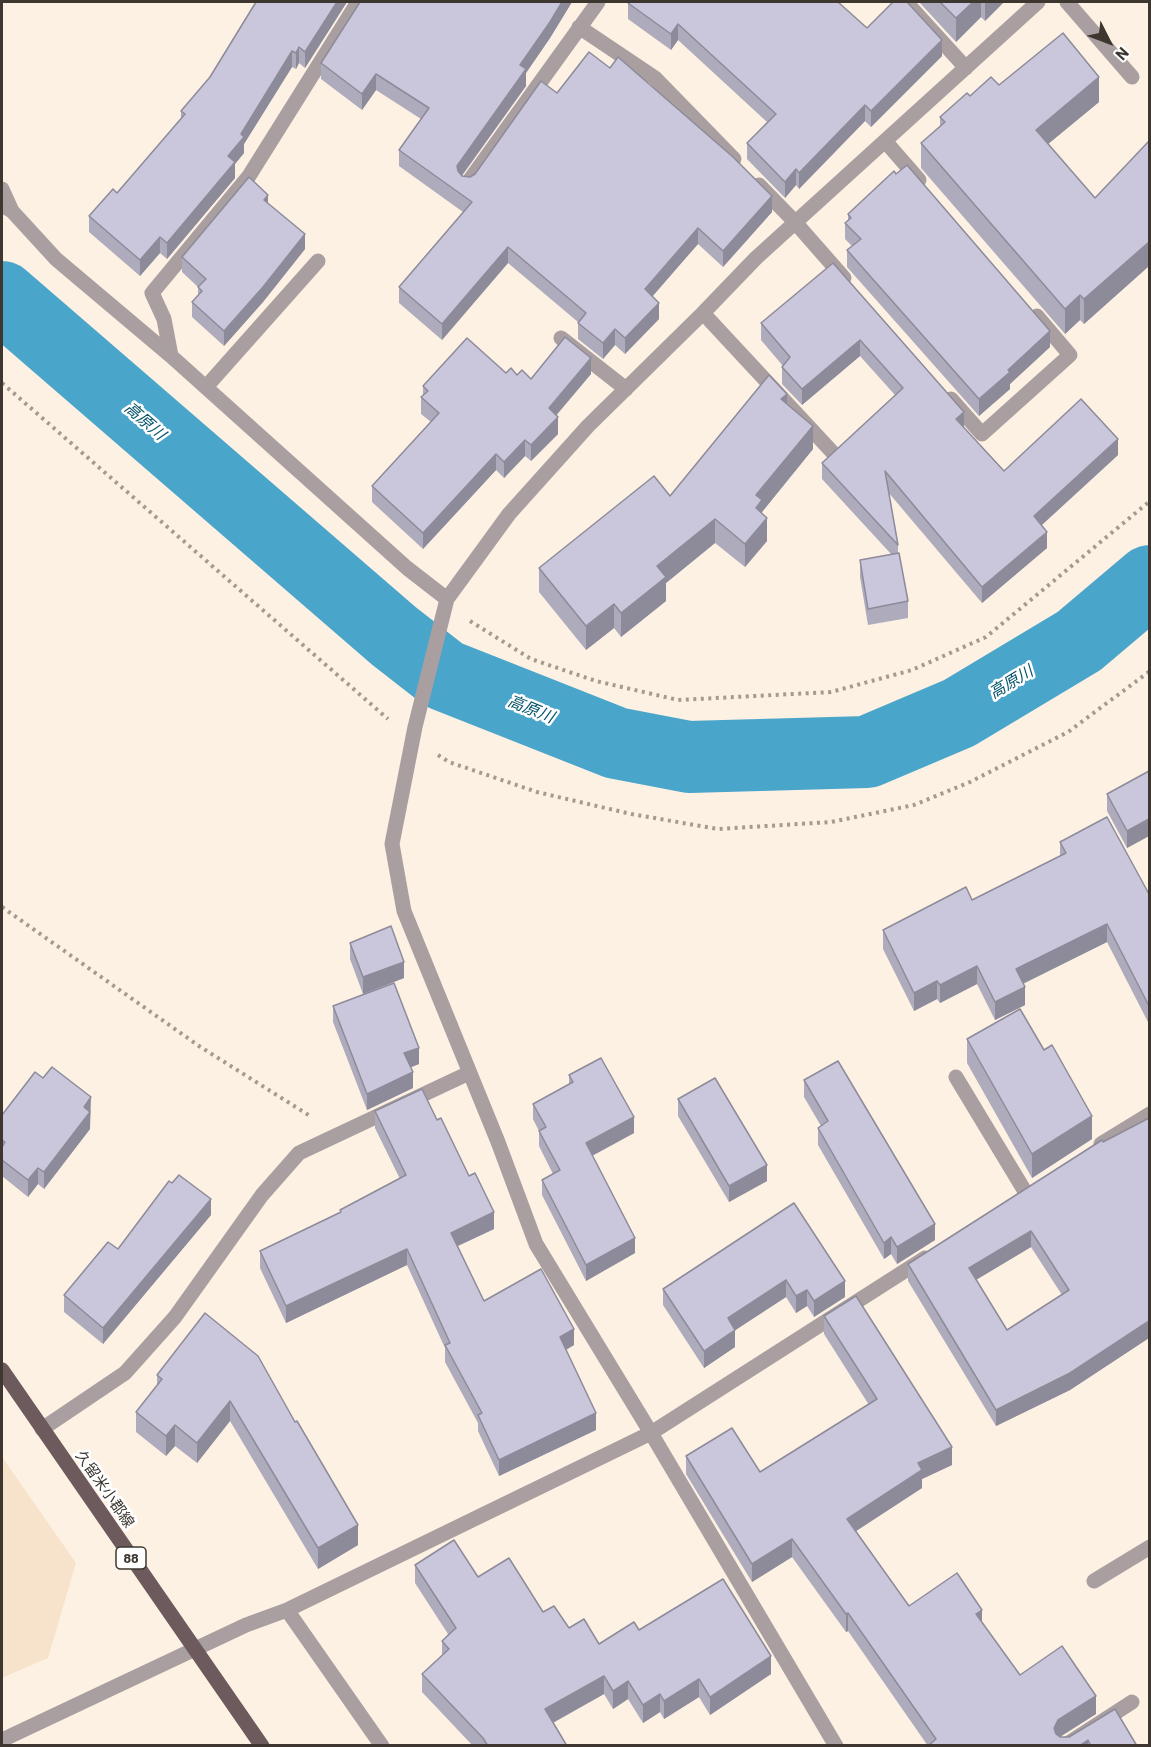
<!DOCTYPE html>
<html>
<head>
<meta charset="utf-8">
<style>
  body { margin:0 }
  #map { position:relative; width:1151px; height:1747px; overflow:hidden; background:#fdf1e3; font-family:Barlow,sans-serif }
  canvas { display:block }
  .frame { position:absolute; inset:0; border:3px solid #3d3730; pointer-events:none }
  .north { position:absolute; left:1079px; top:12px; width:60px; height:60px; -webkit-text-stroke:4px #fff; paint-order:stroke; rotate:132deg; font-size:16px; font-weight:700; line-height:24px; text-align:center; color:#3d3730 }
  .north::after { content:''; display:block; margin:auto; width:21px; height:27px; background:#3d3730; clip-path:polygon(50% 0,100% 100%,50% 72%,0 100%) }
</style>
</head>
<body>
<div id="map">
<canvas width="1151" height="1747"></canvas>
<div class="frame"></div>
<div class="north">N</div>
</div>
<script>
const context = document.querySelector('canvas').getContext('2d');
context.lineJoin = 'round';
function fillPath(path, color) { context.fillStyle = color; context.fill(path, 'evenodd'); }
function strokePath(path, color, width, dash) { context.strokeStyle = color; context.lineWidth = width; context.lineCap = dash ? 'butt' : 'round'; context.setLineDash(dash || []); context.stroke(path); }
function label(font, color, halo, rows, align = 'center') {
  context.font = font + ' Barlow,"Noto Sans JP",sans-serif'; context.lineWidth = 5; context.setLineDash([]); context.textBaseline = 'middle'; context.strokeStyle = halo; context.fillStyle = color; for (const [text, x, y, turn = 0] of rows) {
    context.save(); context.translate(x, y); context.rotate((+turn || 0) * Math.PI / 180); context.textAlign = isNaN(turn) ? turn : align; if (halo) context.strokeText(text, 0, 0); context.fillText(text, 0, 0); context.restore();
  }
}
fillPath(new Path2D(`
  M2,1457L76,1563L48,1658L2,1678Z`), '#f7e3cb');
strokePath(new Path2D(`
  M2,297L394,636L444,675L616,743L689,757L867,752L959,713L1079,641L1150,581`), '#4aa5ca', 72);
strokePath(new Path2D(`
  M2,383L388,719
  M470,621L531,659L596,681L678,700L831,692L912,670L986,637L1150,501
  M438,755L449,762L537,792L631,814L718,829L831,822L914,805L970,782L1068,732L1150,671
  M2,907L199,1046L310,1116`), '#a49b90', 4, [3, 4.5]);
strokePath(new Path2D(`
  M906,2L966,68
  M1067,2L1132,77
  M579,27L655,78L734,159
  M885,141L919,180
  M467,184L598,2
  M759,185L794,221L844,278
  M2,189L12,211
  M2,205L12,211L56,259L171,356L407,568L447,599
  M703,313L835,455
  M561,338L626,389
  M171,356L164,319L152,293L249,176L358,2
  M206,387L318,261
  M951,399L982,434L1070,355L1037,316
  M956,1077L1026,1193
  M1101,1144L1150,1114
  M42,1429L125,1373L175,1317L262,1195L299,1153L469,1073
  M1094,1581L1150,1547
  M287,1610L382,1746
  M2,1740L246,1625L287,1610L651,1433L925,1258
  M836,1746L651,1433L536,1244L498,1142L404,911L392,844L415,727L447,599L509,514L588,426L703,313L756,258L1038,2
  M1064,1746L1132,1702`), '#aa9fa0', 15);
strokePath(new Path2D(`
  M2,1370L262,1746`), '#6c5a5c', 15);
fillPath(new Path2D(`
  M256,2H347L305,68L299,63L296,69L292,67L244,144V153L235,164V178L167,259L160,253L140,276L89,232V216L117,193L181,119V111L210,77Z
  M360,2H572L550,38L526,73V86L462,176L470,177L475,174L557,93L772,212L723,267L698,244L652,296L659,319L625,354L615,345L603,359L578,339V322L508,263L442,340L399,303V287L463,212L399,166V150L421,119L376,90L362,110L321,79V63Z
  M919,2H1004L985,21L981,17L956,42Z
  M628,3L867,28L942,56L871,127L865,121L799,189L796,185L785,198L747,159V143L767,122L678,40L671,50L628,19Z
  M999,85L1099,102L1048,144L1095,198L1149,141V266L1084,324L1080,320L1065,334L921,168V143L940,126V117L970,96Z
  M268,203L305,249L263,302L224,346L192,317V302L198,295V287L182,272V257Z
  M848,214L1050,347L1010,384V389L979,416L847,267V250L852,246L845,239V223L848,221Z
  M833,263L964,428L1004,471L1118,455L1042,525L1047,548L982,603L888,492L898,545V553L908,601V618L868,625L860,577V560L891,554L822,479V463L895,395L860,356L802,405L782,384V367L783,366L761,340V323Z
  M506,373L517,375L531,379L591,374L556,415L558,434L531,461L525,456L504,478L496,470L423,549L372,502V486L431,422L421,414V397L423,396V386Z
  M787,404L813,449L762,512L767,541L745,567L715,543L666,583V601L621,637L614,628L586,650L539,592V568L670,496Z
  M1107,794L1149,836L1127,848L1107,811Z
  M1060,842L1149,894V1024L1107,942L1023,984L1025,1005L995,1020L977,984L940,1003L937,999L914,1011L883,949V930L972,900L1060,856Z
  M350,943L404,978L363,994L350,959Z
  M333,1006L419,1064L411,1067L413,1088L367,1110L333,1022Z
  M967,1039L1092,1139L1032,1178L967,1063Z
  M569,1075L634,1133L592,1156L635,1253L586,1281L542,1195V1180L553,1174L539,1146V1131L533,1119V1104L569,1084Z
  M804,1080L935,1240L897,1264L891,1254L884,1259L818,1145V1128L821,1126L804,1097Z
  M678,1099L767,1181L729,1202L678,1116Z
  M375,1111L437,1120L494,1229L458,1246L484,1301L574,1345L566,1350L596,1430L499,1476L478,1431V1423L445,1362V1348L407,1265L286,1323L260,1268V1251L340,1213V1210L400,1179L375,1128Z
  M91,1114L90,1115V1129L44,1189L38,1184L28,1197L2,1176V1115Z
  M1149,1118V1338L1070,1390L996,1426L908,1281V1264L1103,1142ZM1031,1247L1062,1295L1007,1330L976,1280Z
  M794,1203L845,1297L814,1317L807,1306L796,1313L786,1297L735,1330V1347L704,1368L663,1305V1289Z
  M211,1215L103,1344L64,1312V1295L118,1249Z
  M824,1316L952,1465L922,1479V1488L856,1531L909,1606L982,1623L1020,1675L1096,1714L1060,1737L1137,1746H928L848,1631L846,1632L792,1557L752,1582L686,1474V1456L760,1472L869,1405L824,1334Z
  M157,1375L295,1422L358,1545L318,1569L230,1421L197,1463L175,1446L166,1456L136,1432V1412L157,1386Z
  M415,1565L478,1577L599,1644L639,1630L771,1674L710,1715L699,1697L664,1719L660,1712L643,1723L628,1699L613,1709L604,1694L553,1723L567,1746H473L422,1692V1674L442,1655V1641L448,1634L415,1583Z`), '#aeabbd');
fillPath(new Path2D(`
  M337,2H347L305,68V52Z
  M562,2H572L550,38L526,73V86L457,182V166L520,65Z
  M973,2H981V17L956,42V18Z
  M985,2H1004L985,21Z
  M678,24V40L671,50V34Z
  M942,40V56L871,127V111Z
  M299,47V63L296,69V53Z
  M292,51V67L244,144V153L235,164V178L167,259V243L228,156Z
  M376,74V90L362,110V94Z
  M1099,77V102L1036,154V130Z
  M865,105V121L799,189V173Z
  M796,169V185L785,198V182Z
  M268,195V210L264,200Z
  M772,196V212L723,267V251Z
  M698,228V244L645,305V289Z
  M305,234V249L263,302L224,346V331Z
  M160,237V253L140,276V260Z
  M1149,242V266L1084,324V299Z
  M508,247V263L442,340V324Z
  M1080,295V320L1065,334V309Z
  M659,303V319L625,354V338Z
  M615,329V345L603,359V343Z
  M1050,331V347L1010,384V389L979,416V399L1008,370Z
  M860,340V356L802,405V389Z
  M591,358V374L549,424V408Z
  M787,394V418L781,399Z
  M964,412V429L956,419Z
  M558,417V434L531,461V445Z
  M813,426V449L762,512V523L767,518V541L745,567V544L756,495Z
  M1118,439V455L1034,532V516Z
  M525,440V456L504,478V462Z
  M496,454V470L423,549V533Z
  M715,519V543L666,583V601L621,637V613L657,566Z
  M1047,532V548L982,603V587Z
  M614,604V628L586,650V626Z
  M1149,819V836L1127,848V831Z
  M1107,924V942L1016,987V969Z
  M404,962V978L363,994V977Z
  M977,966V984L940,1003V985Z
  M937,981V999L914,1011V993Z
  M1025,987V1005L995,1020V1002Z
  M419,1048V1064L404,1070V1053Z
  M413,1072V1088L367,1110V1094Z
  M91,1097L90,1129L44,1189V1172L84,1107Z
  M1092,1116V1139L1032,1178V1154Z
  M634,1117V1133L586,1159V1143Z
  M767,1165V1181L729,1202V1186Z
  M38,1168V1184L28,1197V1180Z
  M211,1199V1215L103,1344V1328Z
  M494,1212V1229L451,1249V1233Z
  M935,1224V1240L897,1264V1247Z
  M1031,1231V1247L969,1284V1268Z
  M891,1237V1254L884,1259V1243Z
  M635,1238V1253L586,1281V1265Z
  M407,1249V1265L286,1323V1306Z
  M786,1280V1297L728,1335V1318Z
  M845,1281V1297L814,1317V1301Z
  M807,1290V1306L796,1313V1296Z
  M1149,1321V1338L1070,1390L996,1426V1410Z
  M574,1329V1345L560,1353V1337Z
  M735,1330V1347L704,1368V1351Z
  M230,1401V1421L197,1463V1443Z
  M596,1413V1430L499,1476V1460Z
  M175,1425V1446L166,1456V1436Z
  M952,1447V1465L922,1479V1488L847,1537V1519L918,1463Z
  M358,1525V1545L318,1569V1548Z
  M792,1539V1557L752,1582V1564Z
  M982,1610V1628L976,1614Z
  M848,1613V1631L846,1632V1614Z
  M771,1656V1674L710,1715V1697Z
  M604,1676V1694L545,1727V1709Z
  M699,1679V1697L664,1719V1701Z
  M628,1681V1699L613,1709V1691Z
  M660,1694V1712L643,1723V1705Z
  M1096,1696V1714L1058,1738L1054,1728L1058,1720Z
  M1088,1740V1746H1079Z`), '#8d8b9a');
const building = new Path2D(`
  M256,2H337L305,52L299,47L296,53L292,51L241,134L244,137L228,156L235,162L167,243L160,237L140,260L89,216L113,189L117,193L185,114L181,111L210,77Z
  M360,2H562L550,22L520,65L526,69L457,166L458,171L462,176L470,177L475,174L541,81L557,93L589,52L610,68L618,57L733,157L772,196L723,251L698,228L645,289L659,303L625,338L615,329L603,343L578,323L586,313L508,247L442,324L399,287L472,202L399,150L429,108L376,74L362,94L321,63Z
  M630,2H838L867,28L893,2H907L942,40L871,111L865,105L799,173L796,169L785,182L747,143L776,114L678,24L671,34L628,3Z
  M940,2H973L956,18Z
  M1063,33L1099,77L1036,130L1095,198L1149,141V242L1084,299L1080,295L1065,309L921,143L945,122L940,117L967,93L970,96L991,77L999,85Z
  M907,165L1050,331L1008,370L1010,372L979,399L847,250L861,239L845,223L851,218L848,214L894,171L896,174Z
  M249,177L268,195L264,200L305,234L263,287L224,331L192,302L202,291L198,287L206,279L182,257Z
  M833,263L964,412L956,419L1004,471L1081,399L1118,439L1034,516L1047,532L982,587L885,471L898,545L822,463L903,388L860,340L802,389L782,367L790,357L761,323Z
  M565,337L591,358L549,408L558,417L531,445L525,440L504,462L496,454L423,533L372,486L439,413L421,397L428,391L423,386L467,338L506,373L511,368L517,375L522,370L531,379Z
  M769,375L787,394L781,399L813,426L756,495L762,500L756,508L767,518L745,544L715,519L657,566L666,577L621,613L614,604L586,626L539,568L654,476L670,496Z
  M899,553L908,601L868,609L860,560Z
  M1149,771V819L1127,831L1107,794Z
  M1107,817L1149,894V1006L1107,924L1016,969L1025,987L995,1002L977,966L940,985L937,981L914,993L883,930L966,887L972,900L1066,853L1060,842Z
  M391,926L404,962L363,977L350,943Z
  M394,983L419,1048L404,1053L413,1072L367,1094L333,1006Z
  M1020,1009L1044,1050L1052,1045L1092,1116L1032,1154L967,1039Z
  M601,1058L634,1117L586,1143L635,1238L586,1265L542,1180L560,1170L539,1131L546,1127L533,1104L573,1082L569,1075Z
  M838,1061L935,1224L897,1247L891,1237L884,1243L818,1128L828,1121L804,1080Z
  M52,1067L91,1097L84,1107L90,1112L44,1172L38,1168L28,1180L2,1160V1147L5,1142L2,1140V1115L35,1072L43,1078Z
  M715,1078L767,1165L729,1186L678,1099Z
  M422,1089L437,1120L441,1118L469,1176L475,1173L494,1212L451,1233L484,1301L541,1269L574,1329L560,1337L596,1413L499,1460L478,1415L482,1413L445,1345L450,1343L407,1249L286,1306L260,1251L341,1212L340,1210L406,1175L375,1111Z
  M1149,1118V1321L1070,1373L996,1410L908,1264L1102,1140L1103,1142ZM1031,1231L1069,1290L1007,1330L969,1268Z
  M179,1175L211,1199L103,1328L64,1295L108,1242L118,1249L169,1181L172,1183Z
  M794,1203L845,1281L814,1301L807,1290L796,1296L786,1280L728,1318L735,1330L704,1351L663,1289Z
  M856,1296L952,1447L918,1463L922,1470L847,1519L909,1606L957,1573L982,1610L976,1614L1020,1675L1062,1646L1096,1696L1058,1720L1054,1728L1056,1734L1060,1737H1069L1115,1709L1137,1746H1091L1088,1740L1079,1746H928L936,1739L848,1613L846,1614L792,1539L752,1564L686,1456L732,1428L760,1472L877,1399L824,1316Z
  M205,1313L258,1356L295,1422L297,1421L358,1525L318,1548L230,1401L197,1443L175,1425L166,1436L136,1412L162,1379L157,1375Z
  M454,1540L478,1577L509,1558L543,1612L554,1606L569,1628L584,1619L599,1644L634,1622L639,1630L723,1579L771,1656L710,1697L699,1679L664,1701L660,1694L643,1705L628,1681L613,1691L604,1676L545,1709L567,1746H488L483,1738L422,1674L449,1649L442,1641L456,1628L415,1565Z`);
fillPath(building, '#cac7dc');
strokePath(building, '#8d8b9a', 1.5);
for (const [x, y, w] of [
  [131,1558,30]
]) { const box = new Path2D(); box.roundRect(x - w / 2, y - 11, w, 22, 4.5); context.fillStyle = '#fff'; context.fill(box); strokePath(box, '#3d3730', 1.5); }
label('bold 14px', '#3d3730', null, [
  ["88",131,1558]
]);
label('15px', '#3d3730', '#fff', [
  ["久留米小郡線",105,1489,55]
]);
label('italic 16px', '#03526c', '#fff', [
  ["高原川",145,421,41],
  ["高原川",1011,682,-31],
  ["高原川",531,709,22]
]);
</script>
</body>
</html>
